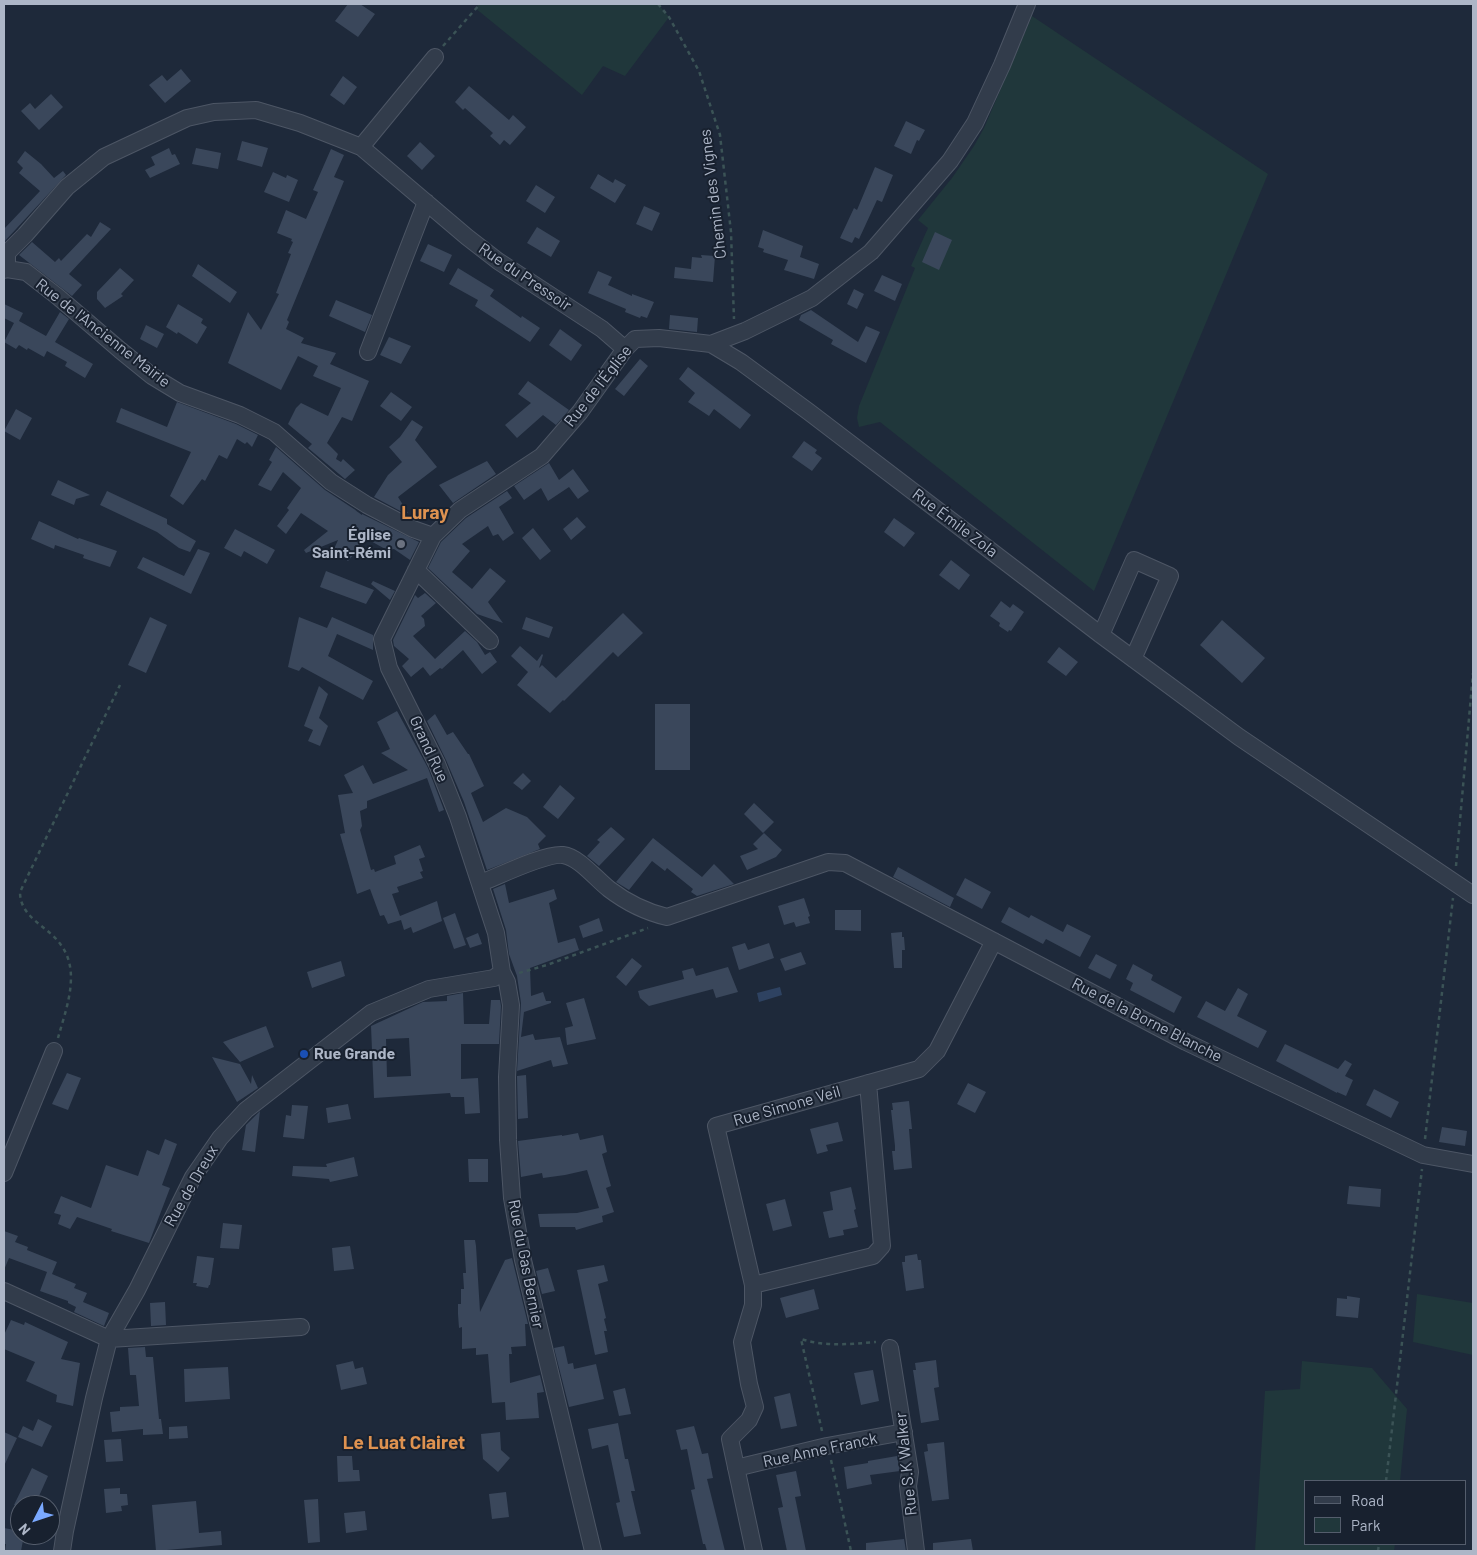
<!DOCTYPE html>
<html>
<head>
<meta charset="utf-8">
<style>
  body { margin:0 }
  #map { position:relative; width:1477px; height:1555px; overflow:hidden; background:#1e293a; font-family:Barlow,sans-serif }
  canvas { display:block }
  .frame { position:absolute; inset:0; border:5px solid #adb6c7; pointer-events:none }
  .legend { position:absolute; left:1304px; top:1480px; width:162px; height:65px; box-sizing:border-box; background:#18212f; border:1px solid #545d6c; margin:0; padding:6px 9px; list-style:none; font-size:15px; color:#adb6c7 }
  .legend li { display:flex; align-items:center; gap:10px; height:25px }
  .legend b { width:25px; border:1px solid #545d6c }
  .north { position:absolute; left:10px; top:1495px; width:50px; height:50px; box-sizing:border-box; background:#18212f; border:1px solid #545d6c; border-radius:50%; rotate:229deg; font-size:14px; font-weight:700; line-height:20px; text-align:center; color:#adb6c7 }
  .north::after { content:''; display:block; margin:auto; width:18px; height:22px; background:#7aa9ff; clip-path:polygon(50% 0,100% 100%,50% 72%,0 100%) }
</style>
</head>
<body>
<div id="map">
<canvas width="1477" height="1555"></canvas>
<div class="frame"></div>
<ul class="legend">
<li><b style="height:6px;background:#323c4b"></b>Road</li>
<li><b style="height:14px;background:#20373b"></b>Park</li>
</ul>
<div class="north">N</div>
</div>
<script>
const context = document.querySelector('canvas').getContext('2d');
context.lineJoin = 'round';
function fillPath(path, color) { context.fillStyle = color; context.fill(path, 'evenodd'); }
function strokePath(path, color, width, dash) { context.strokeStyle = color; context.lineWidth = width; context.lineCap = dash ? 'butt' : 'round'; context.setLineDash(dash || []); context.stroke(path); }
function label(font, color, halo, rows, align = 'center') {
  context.font = font + ' Barlow,sans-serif'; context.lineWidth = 4; context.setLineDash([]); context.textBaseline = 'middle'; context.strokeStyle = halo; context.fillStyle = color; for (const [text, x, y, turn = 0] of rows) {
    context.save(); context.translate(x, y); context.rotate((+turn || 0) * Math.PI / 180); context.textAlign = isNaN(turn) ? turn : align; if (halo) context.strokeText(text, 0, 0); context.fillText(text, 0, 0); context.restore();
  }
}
fillPath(new Path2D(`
  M479,4H658L669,17L625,76L603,66L582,95L475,8Z
  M1032,16L1268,174L1094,591L880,422L859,427L857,418L859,406L915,268L911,266L928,228L918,220L952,178L974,146L984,128Z
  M1417,1294L1473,1303V1355L1413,1342Z
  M1302,1361L1372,1368L1407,1409L1400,1481H1306V1544H1395L1394,1551H1255L1265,1391L1300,1389Z`), '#20373b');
fillPath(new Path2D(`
  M780,987L782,995L759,1002L757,993Z`), '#2e4261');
fillPath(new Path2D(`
  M348,4H360L375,14L358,37L335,21Z
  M181,69L191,81L165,103L149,85L162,75L167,81Z
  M343,76L357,87L344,105L330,95Z
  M469,86L509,120L513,115L526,127L510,145L504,140L500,145L490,136L493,133L465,108L463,110L455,102Z
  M51,94L63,107L39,130L21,111L30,103L35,109Z
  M906,121L925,130L919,141L917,140L911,154L894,146Z
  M242,141L268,148L262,167L237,160Z
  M420,142L435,156L422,170L407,156Z
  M169,148L172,155L175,154L180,164L150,178L145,170L155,165L151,157Z
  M196,148L221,153L218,169L192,164Z
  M331,149L344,155L334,177L344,181L287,320L289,322L286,329L304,338L301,343L336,353L330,364L369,381L352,421L342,417L327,443L338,454L336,459L341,462L343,459L355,470L345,479L308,448L312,444L288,424L296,408L301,403L328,416L341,388L313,376L318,366L298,356L281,390L228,363L248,312L261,330L279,294L276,293L291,254L288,253L293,242L291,241L292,239L277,233L286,210L306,219L318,192L313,190Z
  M25,151L41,164L54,178L63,171L66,175L4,242V229L40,191L19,173L23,168L17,162Z
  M875,167L893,175L882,202L877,200L859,239L855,237L852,243L840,238L854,208L857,210Z
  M273,172L286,178L287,175L298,180L289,202L264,192Z
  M598,174L613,183L615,179L626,185L615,203L590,188Z
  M536,185L555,197L545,213L526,201Z
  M644,206L660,213L652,231L636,224Z
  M100,222L111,229L69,274L82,285L72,296L19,255L32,242L55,262L59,258L61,261L87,234L91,237Z
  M537,227L560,241L551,257L527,243Z
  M763,230L803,246L800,257L819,264L814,279L784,270L788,260L763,252L764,249L758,247Z
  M935,232L952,240L939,270L922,262Z
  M428,244L452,255L444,272L420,261Z
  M701,255L715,256L713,282L674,278L675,267L691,269L692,257L702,258Z
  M198,264L237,292L230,303L192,276Z
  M120,268L134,280L121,294L123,296L105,308L97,299V292Z
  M458,268L494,290L490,296L521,318L522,316L540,328L530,342L475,306L478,300L449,284Z
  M598,271L612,277L608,285L632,296V294L654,302L647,318L641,316L640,318L625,312L626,309L588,293Z
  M882,275L902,284L895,301L874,291Z
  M854,289L864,294L857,309L847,304Z
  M336,300L372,315L365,332L329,316Z
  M4,304L23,313L19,321L46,336L60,312L69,319L55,342L93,364L85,378L65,366L67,362L47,351L44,357L28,348L27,350L19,345L16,349L4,342L14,323L4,318Z
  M178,304L203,319L201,323L207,327L197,344L178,332L177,334L166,327Z
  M811,310L858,342L866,326L880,332L866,363L831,344L833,340L799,320L801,315Z
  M670,315L698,318L697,332L669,329Z
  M146,325L164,334L157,348L140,339Z
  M560,329L582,345L571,361L549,345Z
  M389,337L411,346L401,364L380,355Z
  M640,359L648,366L624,396L615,389Z
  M688,367L751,415L740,429L714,409L709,416L688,402L695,393L679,379Z
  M528,381L569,410L556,425L543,415L517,438L505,425L531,403L518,394Z
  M391,392L412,407L401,421L380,406Z
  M177,402L236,424L258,435L252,447L247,442L245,444L237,439L227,459L219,455L205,481L202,479L183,505L170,496L191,452L116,422L121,408L167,427Z
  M16,409L32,418L20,440L4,431Z
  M412,420L423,427L415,440L437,467L398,497L408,513H404L374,497L388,475L402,462L389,447L400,437Z
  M804,441L817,450L815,453L822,458L812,471L792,457Z
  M276,447L325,490L357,511L355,510L362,515V514L419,542L410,560L394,549L387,550L367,539L348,561L334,549L338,540L306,553L304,550L328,531L301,513L286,534L277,526L289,510L287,508L301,488L283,472L271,491L258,485L272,462L269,460Z
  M487,461L496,474L453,503L439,485Z
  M549,463L559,480L573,469L589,491L578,499L569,487L548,501L541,488L524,500L514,486Z
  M58,480L90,495L76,499L74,505L51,495Z
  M107,491L167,519V524L196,541L190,552L179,548L157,532L100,505Z
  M507,491L512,498L499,507L514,533L503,541L498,534L493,536L488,526L462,544L470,551L452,572L472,589L490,568L506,581L488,602L503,623L477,614L428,568L441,542L466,518Z
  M577,517L586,527L571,540L563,529Z
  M894,518L915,533L904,547L884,532Z
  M39,521L78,539L79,538L117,551L110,567L83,558L84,555L55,545L54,549L31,539Z
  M533,528L551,551L540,560L522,538Z
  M235,529L275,550L267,564L244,551L241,557L224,548Z
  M198,549L210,553L191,594L137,568L143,557L184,576Z
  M951,560L970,575L959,590L939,575Z
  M326,571L374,590L366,604L320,587Z
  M373,581L395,591L390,600L371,584Z
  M425,593L436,603L421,616L424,619L425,626L413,636L435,659L465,631L477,642L485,655L490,652L497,662L482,674L463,650L442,669L440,668L430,676L423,667L411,677L402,666L409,659L394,646L393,640L415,595L418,598Z
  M1001,601L1010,608L1013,604L1024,612L1011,631L1009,630L1008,632L999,626L1000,623L990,616Z
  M623,613L643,633L618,657L613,652L564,701L563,700L550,713L517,685L528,672L511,656L520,646L537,661L542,654L543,655L539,668L542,665L556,678Z
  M150,617L167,625L146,673L128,665Z
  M299,617L327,628L332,617L373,635V650L337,634L328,656L373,681L363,700L302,667L299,671L288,667Z
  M526,617L553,627L549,638L522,629Z
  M1222,620L1265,658L1242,683L1200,645Z
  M1059,647L1078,662L1066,676L1047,662Z
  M319,686L328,694L319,718L328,726L320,746L308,741L313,730L304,726Z
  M655,704H690V770H655Z
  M397,711L428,768L444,810L439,812L427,778L367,801V808L360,811L362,826L360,830L371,870L374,869L375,872L396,864L394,856L420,845L425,857L419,859L423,871L420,872L423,878L397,887L399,892L392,894L400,916L437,901L442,921L413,933L411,927L404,930L401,920L388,924L384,915L380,916L370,889L357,894L340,834L345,833L338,795L353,793L344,775L363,765L373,784L408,770L381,753L390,749L377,722Z
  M435,714L447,735L453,732L468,754H469L484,786L471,793L483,822L506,808L527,817L546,836L538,844L540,849L487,870L464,802L446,760L427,721Z
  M523,773L531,781L522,790L513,783Z
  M560,785L575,798L558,819L543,807Z
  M754,803L774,822L763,833L744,814Z
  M611,827L625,839L599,866L587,856L600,842L597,840Z
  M764,833L782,850L776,857L747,870L740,856L758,849L753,844Z
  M653,838L702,877L714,864L734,884L697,896L691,892L693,889L667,868L665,871L652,861L629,890L616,882Z
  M898,867L954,898L950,907L893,877Z
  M965,878L991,892L982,909L956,895Z
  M505,884L509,903L554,889L557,899L549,903L558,943L575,938L579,950L530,968L531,996L543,992L546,1001H551V1003L524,1012L521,1037L533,1034L535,1040L560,1037L568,1064L553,1067L551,1060L517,1071L521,1003L517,976L509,954L506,930L493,889Z
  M804,898L810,916L808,917L810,923L796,927L794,922L784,925L778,906Z
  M1009,907L1029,918L1031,915L1063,932L1067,924L1091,936L1080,957L1046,939L1043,944L1001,922Z
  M835,910H861V931L835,930Z
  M455,913L466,945L454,949L443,918Z
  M599,918L603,931L583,938L579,926Z
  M902,932V937H904L905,950H902V968H894L891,933Z
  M478,933L482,944L470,948L466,938Z
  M745,943L748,950L769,943L774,958L739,970L732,947Z
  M801,952L806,964L785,971L780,959Z
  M1096,954L1117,965L1110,979L1088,968Z
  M632,958L642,966L626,986L616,977Z
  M341,961L345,976L312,988L307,972Z
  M1133,964L1153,975L1151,980L1182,997L1174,1013L1130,990L1133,983L1126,979Z
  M728,967L738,992L716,998L713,989L649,1006L640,998L638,991L684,979L682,971L693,968L696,976Z
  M1238,988L1248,994L1237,1016L1267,1031L1258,1048L1197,1017L1206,1001L1225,1011Z
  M463,993L464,1024H489L491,1000H500L501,1006L499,1044H461V1079L478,1078L480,1113L465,1114L464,1097H451L450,1093L374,1098L371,1026L423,1002L447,1001V996ZM409,1038L411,1076L387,1077L386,1039Z
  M584,998L596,1039L567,1045L565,1028L573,1026L566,1003Z
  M266,1026L274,1047L240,1062L223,1042Z
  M1285,1044L1338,1069L1345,1060L1352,1064L1345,1076L1353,1080L1346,1096L1337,1092V1093L1276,1061Z
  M212,1057L240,1064L251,1084L252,1075L258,1088L237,1102Z
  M67,1073L81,1078L68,1110L52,1104Z
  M526,1075L528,1118L518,1119L517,1076Z
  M968,1083L986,1092L975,1113L957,1104Z
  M1374,1089L1399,1102L1391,1118L1366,1105Z
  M909,1101L912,1129H909L912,1168L894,1170L892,1151H895V1146L891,1110H893L892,1103Z
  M348,1104L351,1119L328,1123L326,1108Z
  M292,1105L308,1106L304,1139L283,1137L286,1115L291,1116Z
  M260,1111L255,1152L242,1150L246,1125Z
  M838,1122L843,1141L826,1145L828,1151L817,1154L810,1129Z
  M1442,1127L1467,1131L1465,1146L1439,1142Z
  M578,1133L580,1140L603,1135L607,1152L602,1154L611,1186L606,1188L614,1212L602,1216L603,1222L576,1230L575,1227H540L538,1214L577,1213L599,1208L587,1170L565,1175L543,1178L542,1173L521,1177L518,1141L562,1135V1136Z
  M165,1139L177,1144L162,1185L170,1188L149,1243L111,1231L112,1229L77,1217L70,1229L58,1224L61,1215L54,1213L61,1196L91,1208L106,1165L138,1176L147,1150L159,1155Z
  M354,1157L358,1176L330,1182L329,1179L292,1176L293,1166L327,1167L326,1164Z
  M468,1159H488V1182H469Z
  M1349,1186L1381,1189L1380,1207L1347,1204Z
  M851,1187L856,1209L854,1210L858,1227L843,1230L844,1235L829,1238L823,1212L833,1210L830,1192Z
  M785,1199L792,1226L773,1231L766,1204Z
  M223,1223L242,1225L239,1249L220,1248Z
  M4,1231L18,1236L15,1242L28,1247L27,1250L57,1262L52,1274L76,1284L74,1288L87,1293L83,1302L109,1313L104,1326L74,1312L76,1307L68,1303V1301L40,1291L47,1272L9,1258L4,1270Z
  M464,1240H475L476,1246L480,1312L505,1260L512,1258L528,1324H525L526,1346L511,1347L512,1354H509L510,1383L540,1375L544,1392L537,1393L539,1418L506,1420L505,1402L492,1403L488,1354L476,1355V1348L462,1349V1327L459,1328L458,1314V1304H461V1289H464L463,1273H466Z
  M350,1246L354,1269L334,1271L332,1248Z
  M917,1254L918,1260H921L924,1288L906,1291L902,1262H905V1256Z
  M197,1256L214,1258L210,1285H209L208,1288L196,1286L197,1283H193Z
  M604,1265L608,1281L598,1284L606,1318L604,1319L607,1331H604L608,1352L595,1355L577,1270Z
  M548,1268L555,1291L542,1294L536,1271Z
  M814,1289L819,1309L786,1318L780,1298Z
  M1347,1296L1360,1298L1358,1318L1336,1316L1337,1298L1347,1299Z
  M165,1302L166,1325L151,1326L150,1303Z
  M11,1320L24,1325L25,1322L68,1342L61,1359L80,1363L73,1406L56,1402L57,1395L26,1381L35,1362L4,1349V1335Z
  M564,1346L568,1364L573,1363L574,1369L596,1364L604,1399L569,1407L554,1348Z
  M145,1347L146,1357H153L159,1419H161L163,1434L143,1435V1429L112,1432L110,1412L120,1411V1407L139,1406L136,1375H130L128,1348Z
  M936,1360L939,1387L934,1388L939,1420L921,1423L913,1370H916L915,1363Z
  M353,1361L355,1369L363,1367L367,1384L341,1390L336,1365Z
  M228,1367L230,1399L185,1402L184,1369Z
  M873,1370L879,1401L861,1405L854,1373Z
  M625,1388L631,1414L619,1416L613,1391Z
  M790,1393L797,1426L781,1429L774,1397Z
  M38,1419L52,1426L42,1447L18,1437L23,1426L33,1431Z
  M618,1423L625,1459H628L635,1491H631L641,1534L624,1537L616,1503L620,1502L608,1445L592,1449L588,1429Z
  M187,1426L188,1438L169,1439V1427Z
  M694,1426L702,1454L708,1453L713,1478L707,1479L725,1551H707L705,1544H703L691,1490L695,1489L687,1449L681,1450L676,1430Z
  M4,1432L17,1438L4,1466Z
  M500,1432L501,1450L510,1458L498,1472L483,1459L481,1434Z
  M121,1439L123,1461L106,1462L104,1440Z
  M944,1442L949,1499L932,1501L924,1452L928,1451L927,1444Z
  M337,1456H352L353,1470H359L360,1481L338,1482Z
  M897,1456L900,1471L870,1475L872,1484L847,1489L844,1467L868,1463V1461Z
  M32,1468L48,1476L35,1505H14Z
  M796,1471L801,1496L795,1497L806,1551H787L778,1508L783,1507L776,1475Z
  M120,1488V1494H127L128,1505L121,1506L122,1511L106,1513L104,1489Z
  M506,1492L509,1517L492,1519L489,1494Z
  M318,1499L320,1542L308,1543L304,1500Z
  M196,1501L199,1533L221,1531L222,1545L156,1551L152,1505Z
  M365,1511L367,1530L346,1533L344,1513Z
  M4,1528L20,1531V1535H24L21,1551H5L6,1544H4Z
  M904,1539L906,1551H866V1543Z
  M971,1539L973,1551H933V1543Z`), '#3a475b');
const minor = new Path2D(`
  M361,147L435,57
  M7,269V253L25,235L67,187L104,157L187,118L214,112L256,110L300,123L361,147L467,237L498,261L602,329L625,349
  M4,270L7,269L26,272L57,296L120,350L152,376L180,393L240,415L274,432L331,482L367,505L413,529L433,536
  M711,344L745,331L812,298L871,252L950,161L975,123L1002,65L1027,4
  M368,352L426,202
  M416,570L490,641
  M1101,635L1134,560L1170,576L1133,659
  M481,883C499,876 545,853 563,855C579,857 596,879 609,889C626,902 646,912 667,917L828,862L845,863L1186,1042L1423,1155L1473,1164
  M4,1173L54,1051
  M753,1285L873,1256L882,1246L868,1083
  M4,1291L109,1339L301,1327
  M890,1348L910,1472L908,1486L916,1551
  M736,1468L827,1446L904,1432
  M62,1551L65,1531L94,1398L109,1339L137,1290L193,1177L220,1138L246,1110L371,1013L429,989L494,978L502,972
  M593,1551L523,1260L512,1198L508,1140L507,1077L511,1005L507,982L502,972L496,933L458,817L437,764L389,668L382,639L433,536L460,510L542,456L580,412L625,349L635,339L659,338L711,344L741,362L809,412L1101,635L1239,737L1473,895
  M754,1551L730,1439L749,1420L755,1407L749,1384L742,1342L753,1305V1285L716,1126L919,1069L937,1051L994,941`);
strokePath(minor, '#4d5665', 18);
strokePath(new Path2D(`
  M658,4L669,17L699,71L720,135L731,232L734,319
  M443,46L480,4
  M1456,866L1473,673
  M519,973L547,965L648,928
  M58,1038C66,1009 81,972 61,945C48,926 20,918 20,892L120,685
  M1425,1139L1453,898
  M822,1431L801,1339C826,1347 851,1344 876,1342
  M831,1460L851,1551
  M1386,1481L1422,1169
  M1378,1551L1379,1544`), '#3b5356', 2.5, [4, 4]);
strokePath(minor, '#323c4b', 16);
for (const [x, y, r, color] of [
  [401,544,5,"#6b7280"],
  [304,1054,5,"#1a4fb4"]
]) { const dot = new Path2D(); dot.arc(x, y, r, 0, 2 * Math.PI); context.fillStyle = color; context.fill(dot); strokePath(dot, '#18212f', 2); }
label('16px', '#adb6c7', '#18212f', [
  ["Chemin des Vignes",713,194,-97],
  ["Rue du Pressoir",525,277,34],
  ["Rue de l'Ancienne Mairie",103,333,38],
  ["Rue de l'Église",598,386,-52],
  ["Rue Émile Zola",955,523,37],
  ["Grand Rue",429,749,65],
  ["Rue de la Borne Blanche",1147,1020,27],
  ["Rue Simone Veil",787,1106,-16],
  ["Rue de Dreux",191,1186,-60],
  ["Rue du Gas Bernier",526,1264,79],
  ["Rue Anne Franck",820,1450,-12],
  ["Rue S.K Walker",906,1464,-96]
]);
label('bold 16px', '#adb6c7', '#18212f', [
  ["Église",391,535],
  ["Saint-Rémi",391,553],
  ["Rue Grande",314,1054,"left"]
], 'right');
label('bold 19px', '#de9250', '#18212f', [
  ["Luray",425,513],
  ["Le Luat Clairet",404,1443]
]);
</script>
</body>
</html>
